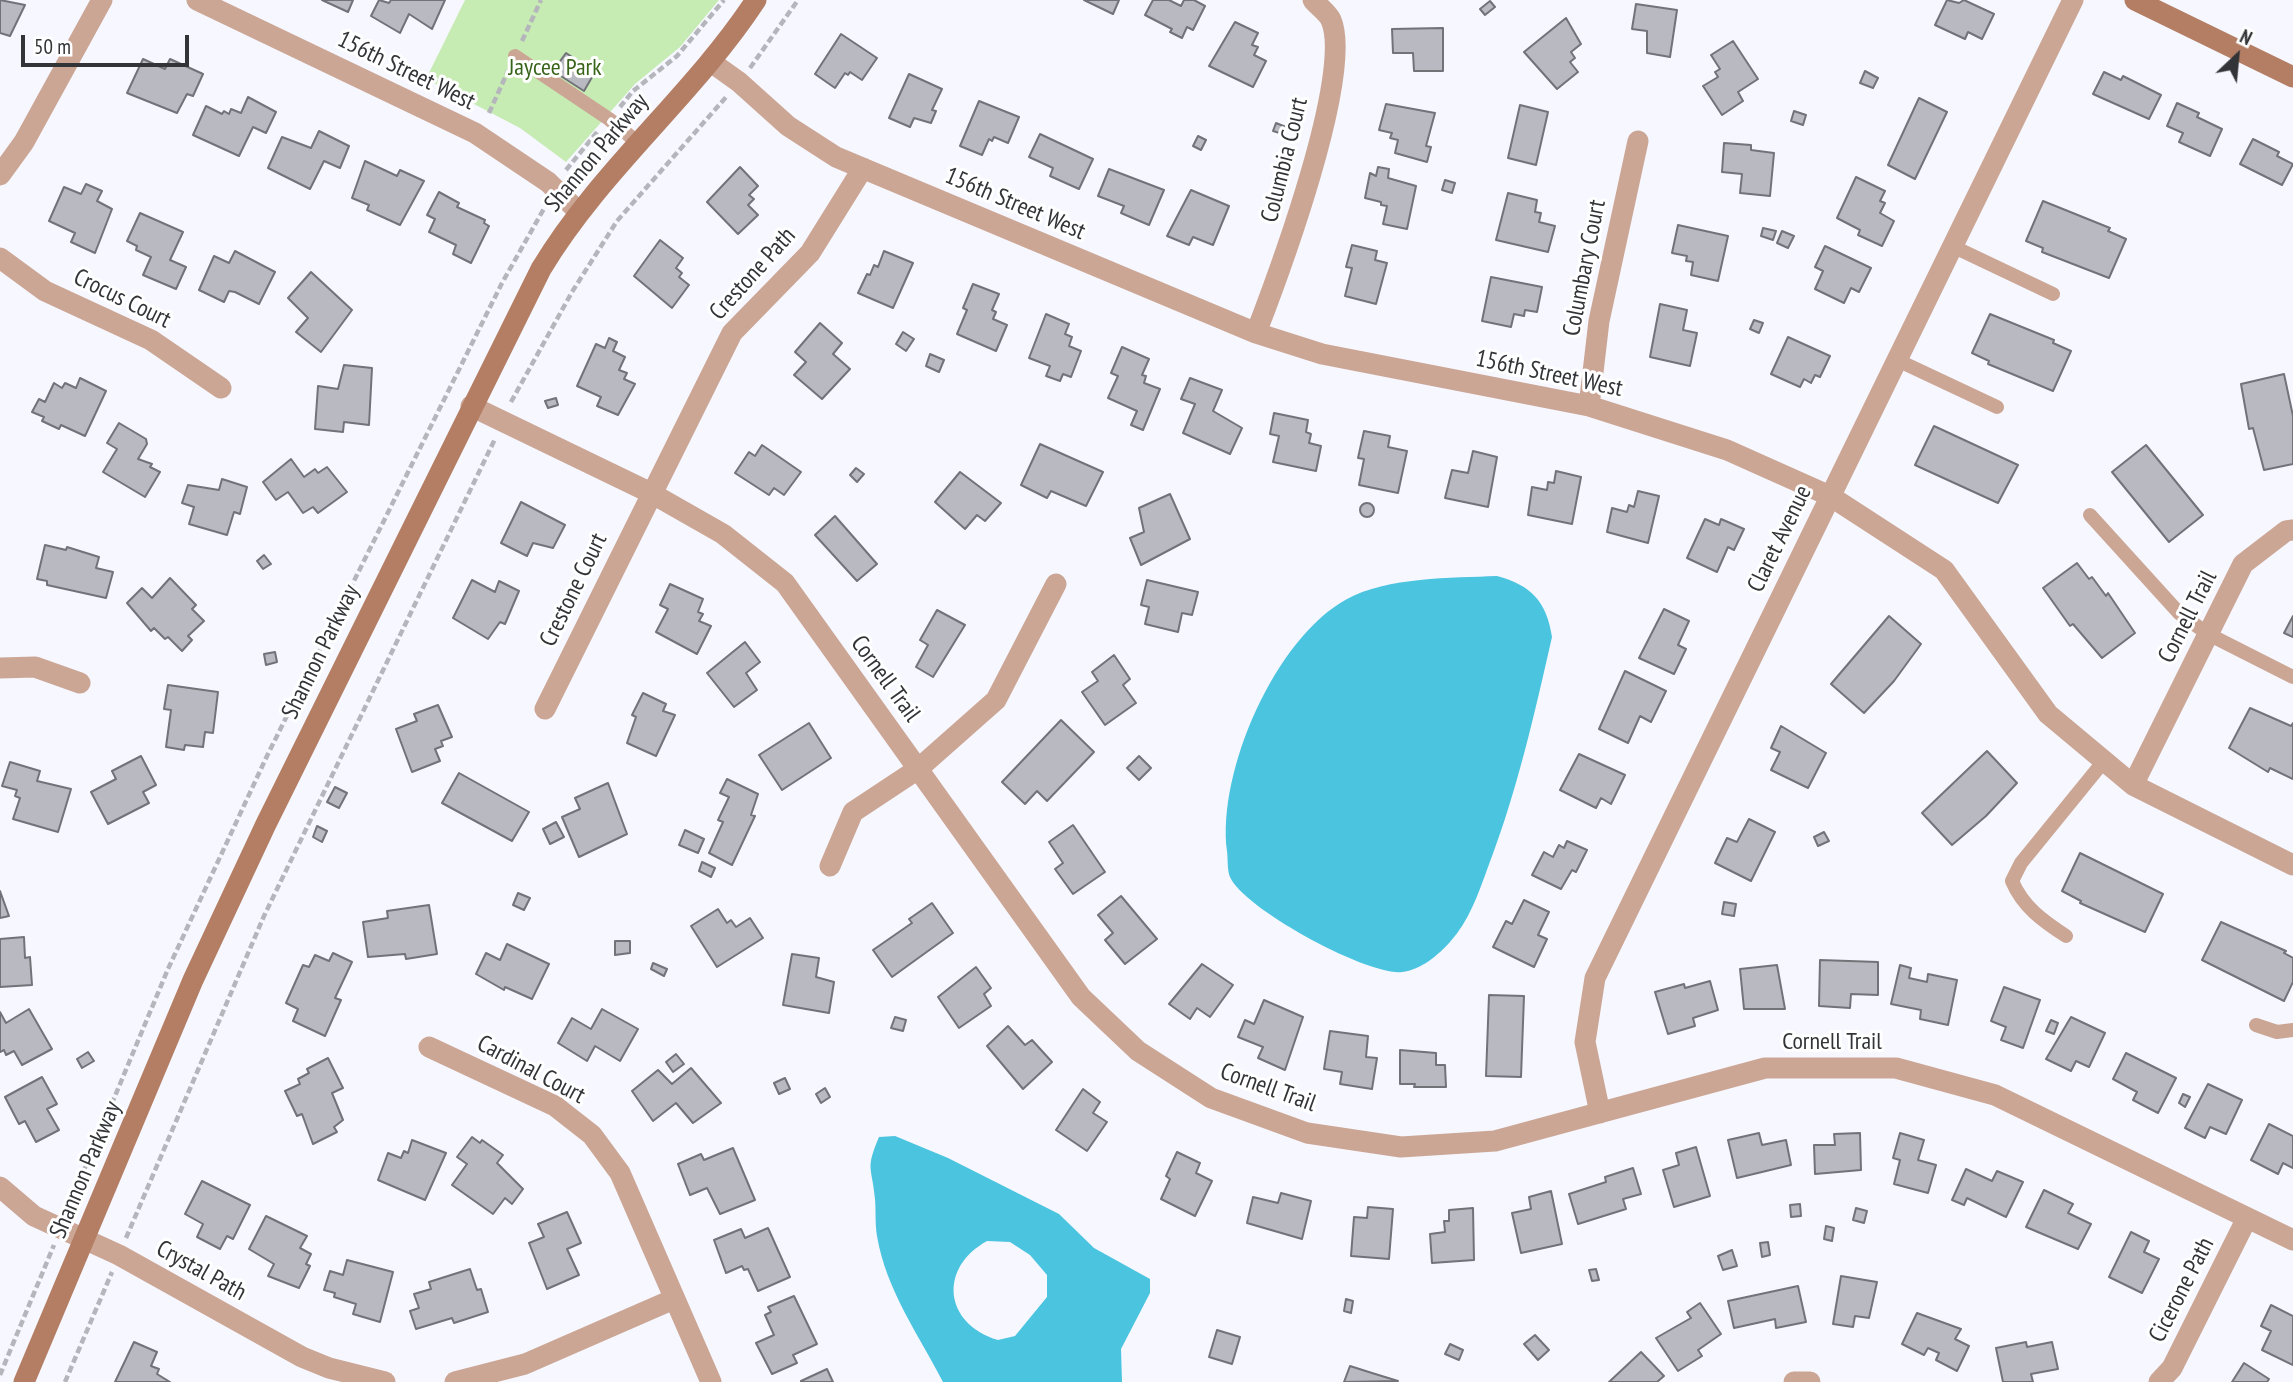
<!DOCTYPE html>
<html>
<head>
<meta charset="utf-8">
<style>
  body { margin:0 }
  #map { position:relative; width:2293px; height:1382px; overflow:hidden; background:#f6f7ff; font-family:"PT Sans Narrow",sans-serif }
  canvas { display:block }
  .north { position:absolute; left:2202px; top:21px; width:70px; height:70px; -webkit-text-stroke:5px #fff; paint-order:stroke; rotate:26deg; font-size:19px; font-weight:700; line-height:28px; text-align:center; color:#333437 }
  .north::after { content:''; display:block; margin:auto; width:24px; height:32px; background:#333437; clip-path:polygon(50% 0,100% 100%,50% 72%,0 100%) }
  .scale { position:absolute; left:21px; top:35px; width:168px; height:32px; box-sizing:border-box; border:4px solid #333437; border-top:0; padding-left:9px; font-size:21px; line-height:24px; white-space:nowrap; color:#333437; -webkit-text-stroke:5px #fff; paint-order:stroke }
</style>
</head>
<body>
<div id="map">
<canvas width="2293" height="1382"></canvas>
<div class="north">N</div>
<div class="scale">50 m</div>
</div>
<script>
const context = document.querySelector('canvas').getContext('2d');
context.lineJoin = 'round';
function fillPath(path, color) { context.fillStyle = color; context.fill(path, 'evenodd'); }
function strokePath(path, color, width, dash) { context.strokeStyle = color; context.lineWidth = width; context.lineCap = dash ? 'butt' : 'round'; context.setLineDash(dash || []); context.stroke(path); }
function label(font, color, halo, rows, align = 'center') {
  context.font = font + ' "PT Sans Narrow",sans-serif'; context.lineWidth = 6; context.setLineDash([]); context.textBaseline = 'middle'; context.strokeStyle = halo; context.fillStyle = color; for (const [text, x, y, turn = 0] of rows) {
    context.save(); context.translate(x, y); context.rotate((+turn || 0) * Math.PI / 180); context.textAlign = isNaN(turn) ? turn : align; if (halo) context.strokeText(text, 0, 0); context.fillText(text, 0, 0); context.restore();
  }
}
fillPath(new Path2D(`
  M465,0H719L680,47L635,84L566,162L520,128L426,79Z`), '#c6ebb3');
fillPath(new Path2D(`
  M1497,576C1531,585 1547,602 1552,637C1534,716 1517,792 1488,867C1479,892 1469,921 1450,942C1438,955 1421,970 1402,972C1368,976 1244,909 1230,877C1227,870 1228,858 1227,851C1217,772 1275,638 1347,599C1387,577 1452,578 1497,576Z
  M895,1136L948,1158L1059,1214L1094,1248L1150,1279V1293L1121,1349L1122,1382H943C919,1335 886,1290 877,1236C875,1224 876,1211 875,1199C872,1166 865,1170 879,1137ZM987,1241L1010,1242L1030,1255L1047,1275V1297L1015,1336L998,1340C944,1324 938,1268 987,1241Z`), '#4bc4e0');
const building = new Path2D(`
  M0,0L25,5L10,36L0,33Z
  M322,0H353L348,12Z
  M379,0L389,3L391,0H445L432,29L409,14L400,33L371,16Z
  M1084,0H1119L1113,14Z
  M1153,0H1169L1181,6L1184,0H1194L1205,6L1193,30L1187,27L1182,38L1170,32L1172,29L1145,15Z
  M1947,0L1959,3L1964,0L1994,14L1982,39L1968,32L1965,39L1935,25Z
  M1490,1L1495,7L1485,15L1480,9Z
  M1636,4L1677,10L1670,57L1647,53V31L1632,29Z
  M1566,18L1581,44L1571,52L1575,58L1570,62L1578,72L1557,89L1524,52Z
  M1235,22L1258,33L1252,45L1258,47L1254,55L1266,61L1253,87L1209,66Z
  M1443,28V71H1414L1413,53H1393L1392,29Z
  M841,34L877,58L862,80L850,72L848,75L845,73L835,88L815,74Z
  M1733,41L1758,79L1738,92L1743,101L1722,115L1703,86L1718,77L1715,72L1720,69L1711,55Z
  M566,53L595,72L584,91L553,71Z
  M143,59L165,69L170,59L203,74L193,96L187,94L177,113L127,93Z
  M1865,71L1878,78L1873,88L1860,83Z
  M2104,72L2121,80L2123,76L2161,95L2149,119L2093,94Z
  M909,74L942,89L932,110L936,111L931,123L914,118L910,127L889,118Z
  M248,97L276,112L266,133L253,127L239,156L193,135L206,106L222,114L224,111L229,114L231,109L241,113Z
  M1919,98L1947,112L1915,179L1888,165Z
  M979,101L1019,117L1008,143L994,137L992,141L989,139L982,155L960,146Z
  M2177,103L2199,113L2197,117L2222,129L2210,156L2179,142L2183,133L2167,126Z
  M1386,104L1435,113L1426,146L1431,147L1427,162L1395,153L1398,140L1390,138L1392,133L1379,130Z
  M1520,105L1548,112L1536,165L1508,158Z
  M1794,111L1806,115L1803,125L1791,121Z
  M1276,123L1286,127L1283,134L1273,131Z
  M319,131L349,146L340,168L324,161L310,189L268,168L282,137L311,148Z
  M1040,134L1093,159L1079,189L1050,176L1053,168L1029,157Z
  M1198,136L1206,140L1201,150L1193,146Z
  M2253,139L2279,152L2277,156L2293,164L2282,185L2240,164Z
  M1724,143L1751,145V150L1774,153L1770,196L1740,193L1742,174L1722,172Z
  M365,161L397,176L400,170L424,181L400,225L367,210L369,205L352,198Z
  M740,167L758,186L749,195L754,199L748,205L758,215L738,234L707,202Z
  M1378,167L1389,169L1388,178L1416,186L1407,229L1383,224L1387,206L1381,205V202L1365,198L1370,173L1376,176Z
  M1109,169L1164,190L1149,225L1121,213L1124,206L1098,196Z
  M1856,177L1885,191L1880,201L1885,203L1880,213L1894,221L1882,246L1858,235L1860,230L1837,218Z
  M1445,180L1455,183L1452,193L1442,190Z
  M86,184L102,191L97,201L112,209L95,253L71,242L75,233L49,221L64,187L81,194Z
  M1191,190L1229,206L1213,245L1193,237L1189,245L1167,236Z
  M439,192L459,203L457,207L485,220L484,223L489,226L471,263L453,254L456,245L429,232L435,219L427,215Z
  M1508,193L1537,200L1535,212L1541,213L1539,222L1555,226L1548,252L1496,240Z
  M2043,201L2110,228L2108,231L2126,239L2109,278L2042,252L2043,248L2026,241Z
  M140,213L183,232L170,260L186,267L176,289L143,275L151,257L136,250L137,246L127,241Z
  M1678,225L1728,236L1718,281L1691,275L1693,262L1686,261L1687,256L1672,253Z
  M1763,228L1776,231L1773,240L1761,236Z
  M1782,231L1794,236L1788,248L1777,243Z
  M660,240L683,258L676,268L682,273L679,277L689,285L672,308L634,276Z
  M1352,245L1377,251L1375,260L1387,263L1376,304L1345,296L1352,268L1346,267Z
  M1825,246L1871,268L1859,292L1851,288L1844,303L1815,289L1823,271L1815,267Z
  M235,251L275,272L259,304L235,292L229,291L224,302L199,290L214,256L229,263Z
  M884,251L913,263L893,308L858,293L867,274L870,275L874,265L878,267Z
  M311,272L352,310L321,352L296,332L308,318L288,298Z
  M1491,277L1542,287L1537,312L1525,310L1524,316L1514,314L1511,327L1482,321Z
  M973,284L999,294L992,310L996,312L993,319L1007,325L996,351L957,334L967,310L963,308Z
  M1660,304L1687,310L1683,330L1697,333L1690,366L1650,357Z
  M1046,314L1069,324L1065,334L1072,337L1069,346L1081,351L1071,377L1063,374L1060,381L1046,376L1050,366L1029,358Z
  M1990,314L2054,340L2053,343L2071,351L2053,391L1988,364L1989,361L1972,353Z
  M1754,320L1763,323L1759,333L1750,329Z
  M820,323L842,343L833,354L850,369L822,399L794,375L806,362L795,352Z
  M903,332L914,339L906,351L896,344Z
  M1788,337L1830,356L1820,377L1815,375L1811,383L1804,379L1800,387L1771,374Z
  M609,338L617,342L613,351L625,357L619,370L627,373L624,379L635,384L618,415L597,406L601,397L577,386L596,344L605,348Z
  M1122,347L1149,359L1142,375L1146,376L1144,383L1160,389L1143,430L1131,425L1137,411L1108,398L1118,376L1111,373Z
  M930,354L944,360L939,372L926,366Z
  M344,365L372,368L369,425L344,422L343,432L315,429L318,386L338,389Z
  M2284,374L2293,416V464L2264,470L2253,428L2249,429L2241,384Z
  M80,378L106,391L85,436L61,425L59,429L42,421L44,417L32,412L39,399L45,402L54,383L62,388L65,383L76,388Z
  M1190,378L1222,390L1213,411L1242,428L1230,454L1183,433L1195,404L1181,399Z
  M556,398L558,405L548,408L545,401Z
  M1274,413L1308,420L1306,432L1311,434L1309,443L1321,446L1316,471L1273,462L1279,436L1270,434Z
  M119,423L146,439L147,444L138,459L152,464L150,467L160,472L145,497L103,472L117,449L107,443Z
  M1934,426L2018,465L1998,503L1915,465Z
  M1364,431L1390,436L1388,447L1407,451L1398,493L1359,485L1364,459L1358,458Z
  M1040,444L1103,472L1086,506L1051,491L1047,498L1021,485Z
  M762,445L801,472L784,495L774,488L769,495L735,473L749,452L755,456Z
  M2146,445L2203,515L2169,542L2112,472Z
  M1473,451L1497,457L1488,507L1445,498L1452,470L1468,473Z
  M291,459L304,477L315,469L318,473L327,467L347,492L318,513L313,507L303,513L288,492L276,500L263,482Z
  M856,468L864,474L857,482L850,475Z
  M1556,471L1581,477L1572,524L1528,515L1532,487L1547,490L1548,482L1554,483Z
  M960,472L1001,503L985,521L977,515L965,529L935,502Z
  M222,479L247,487L240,514L234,512L227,535L189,524L194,507L182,503L188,485L219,490Z
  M1638,491L1659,496L1648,543L1607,532L1612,508L1627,512L1629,505L1634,507Z
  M1170,494L1190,539L1141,565L1130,538L1144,532L1139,508Z
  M521,502L565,525L553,548L533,543L527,556L501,543Z
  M1360 510a7 7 0 1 1 14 0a7 7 0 1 1-14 0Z
  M835,516L877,564L857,581L815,535Z
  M1705,519L1719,525L1721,519L1744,529L1734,550L1728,547L1717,572L1687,558Z
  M45,545L66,550L67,547L99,557L96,568L113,572L106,598L47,585V581L37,579Z
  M264,555L271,564L263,569L257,561Z
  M2077,563L2089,579L2092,577L2106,596L2108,593L2135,633L2102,658L2073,624L2070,626L2043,588Z
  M170,578L196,605L192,609L204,621L188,636L192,640L182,651L168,637L165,639L154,628L151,631L127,603L142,588L152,598Z
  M472,580L495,592L499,581L519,591L505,624L500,622L488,639L453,618Z
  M1147,580L1198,592L1192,615L1182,613L1178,632L1145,624L1149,607L1141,605Z
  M670,584L703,599L698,612L703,614L699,621L711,626L697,654L656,632L668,609L660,605Z
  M1664,609L1689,621L1678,645L1686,649L1674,674L1639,658Z
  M937,610L965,625L933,677L916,667L928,645L920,640Z
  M1889,616L1921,644L1894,681L1864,713L1831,684Z
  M2293,616V637L2284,633Z
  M745,642L760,662L746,673L757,690L734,707L707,673Z
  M275,652L277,662L266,665L264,654Z
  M1114,655L1130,679L1123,685L1136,703L1105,725L1082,692L1098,681L1092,672Z
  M1625,671L1666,691L1651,722L1640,716L1628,743L1599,729Z
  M168,685L218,692L213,733L205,732L203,747L185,745L184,750L166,747L171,710L164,709Z
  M643,693L666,704L663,711L675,715L656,756L627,743L636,717L632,715Z
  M438,705L452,737L441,741L443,746L435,749L440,761L412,772L396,729L417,721L414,714Z
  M2250,708L2291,726L2293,723V779L2270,768L2268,772L2229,748Z
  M1061,720L1094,752L1047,801L1037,791L1025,804L1002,782Z
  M809,723L831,758L782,790L759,755Z
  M1781,726L1826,753L1808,788L1771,770L1780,752L1771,748Z
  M1987,751L2017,783L1986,816L1952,845L1922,813Z
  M1579,754L1625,775L1611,804L1601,798L1596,808L1560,790Z
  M141,756L156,785L143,792L149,803L108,824L91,792L116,779L112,771Z
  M1139,756L1151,768L1139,780L1127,768Z
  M10,762L40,771L37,781L71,789L58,832L13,819L20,798L15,796L17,790L2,786Z
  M459,773L529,812L512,841L442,803Z
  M727,779L758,794L751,815L755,816L732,865L709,853L723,822L718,820L729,797L720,793Z
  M608,783L627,834L579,857L562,817L580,809L575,798Z
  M335,787L347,793L339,808L327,802Z
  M1749,819L1775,832L1751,881L1715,863L1727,838L1737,842Z
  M556,822L564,837L550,844L543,829Z
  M1073,825L1105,872L1073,894L1055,869L1063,863L1049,842Z
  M317,826L327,831L322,842L313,837Z
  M685,830L704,839L698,853L679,845Z
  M1824,832L1829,841L1818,846L1814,837Z
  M1567,841L1587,850L1576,872L1572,870L1561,889L1532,875L1544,852L1553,857L1559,845L1564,848Z
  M2080,853L2163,894L2145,932L2080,903L2081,901L2062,891Z
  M702,862L715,868L711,877L699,871Z
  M0,891L9,916L0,918Z
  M518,893L530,898L524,910L513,905Z
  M1121,896L1157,939L1125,964L1105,940L1113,933L1098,915Z
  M1524,900L1549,912L1538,935L1547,939L1534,967L1493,947L1506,921L1512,924Z
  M1724,902L1736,904L1734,916L1722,914Z
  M932,903L953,933L892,977L873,950L912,923L909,919Z
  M429,905L437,954L406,959L405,954L368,957L363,922L388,918L387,911Z
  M718,909L727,923L731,920L736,927L750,918L763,938L717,967L691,926Z
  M2221,922L2286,951L2284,953L2293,958V982L2284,1001L2202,960Z
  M24,937L25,958L30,957L32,985L0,987V939Z
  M615,941H630V953L615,955Z
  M507,944L549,964L532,999L505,987L504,990L476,974L486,953L500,960Z
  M333,953L352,962L335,998L341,1000L325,1036L293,1021L298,1009L286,1003L303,965L309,967L315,955L329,961Z
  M792,954L819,958L816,977L834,982L829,1013L783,1005Z
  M1820,960L1878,962V995L1851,994L1850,1008L1819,1006Z
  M653,963L667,969L664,976L651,969Z
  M1202,964L1233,985L1210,1017L1197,1008L1190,1019L1169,1004Z
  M1777,965L1785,1009H1744L1740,969Z
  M1900,965L1911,968L1909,978L1927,982L1928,974L1957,980L1948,1025L1920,1019L1921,1010L1891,1004Z
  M976,967L991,988L984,994L991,1006L959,1028L938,997Z
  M1710,981L1718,1010L1693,1018L1695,1026L1668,1034L1655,992L1684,984L1685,988Z
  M2004,987L2040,1000L2023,1048L2001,1040L2006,1027L1991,1021Z
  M1489,995L1524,996L1521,1077L1486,1076Z
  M1264,1000L1303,1017L1285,1070L1258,1058L1263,1047L1238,1037L1245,1020L1254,1024Z
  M29,1009L52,1049L22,1065L14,1051L6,1055L4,1050L0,1052V1012L6,1023Z
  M602,1009L638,1029L620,1061L595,1046L587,1061L558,1043L572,1018L591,1029Z
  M895,1017L906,1020L903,1031L891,1028Z
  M2071,1017L2105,1033L2089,1067L2076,1061L2071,1071L2046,1059Z
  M2051,1020L2058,1023L2054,1034L2046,1031Z
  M1008,1026L1025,1045L1032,1040L1052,1062L1023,1089L987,1046Z
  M1330,1031L1368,1036L1366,1057L1377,1058L1372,1089L1340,1084L1342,1072L1324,1069Z
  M1400,1050L1436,1053V1065H1445L1446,1087H1414L1415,1084H1400Z
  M88,1052L94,1061L82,1068L77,1059Z
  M2126,1053L2176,1078L2158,1113L2133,1100L2137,1092L2113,1079Z
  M676,1054L684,1064L673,1072L666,1062Z
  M328,1058L343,1088L332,1093L343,1120L334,1127L337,1132L313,1144L302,1114L297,1116L285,1091L300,1084L298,1079L309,1073L307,1069Z
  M691,1068L721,1103L693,1123L676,1103L653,1121L632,1091L658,1070L672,1084Z
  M42,1077L57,1104L47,1109L59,1130L36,1142L25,1121L19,1124L5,1097Z
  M785,1078L790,1089L779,1094L774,1083Z
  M2208,1084L2242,1100L2226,1134L2210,1127L2205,1138L2185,1128Z
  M825,1088L830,1097L821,1103L816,1094Z
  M1083,1089L1100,1102L1093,1113L1107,1122L1087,1151L1056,1130Z
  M2183,1094L2190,1097L2185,1107L2179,1103Z
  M2269,1124L2293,1136V1168L2283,1163L2278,1174L2251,1160Z
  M1759,1133L1762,1145L1786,1140L1791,1165L1737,1178L1728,1140Z
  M1860,1133L1861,1170L1815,1174L1814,1145H1835L1834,1134Z
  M1900,1133L1924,1140L1918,1160L1936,1165L1928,1193L1894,1184L1900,1160L1893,1158Z
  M472,1137L480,1143L482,1140L503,1155L497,1163L523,1189L512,1204L505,1198L493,1214L452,1185L467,1164L457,1157Z
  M412,1140L446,1153L425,1200L378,1180L388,1153L401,1158L404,1151L408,1153Z
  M1696,1147L1710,1196L1674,1207L1663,1170L1679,1165L1676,1153Z
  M733,1148L755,1200L720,1214L707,1188L690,1195L678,1164L701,1154L704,1160Z
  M1177,1152L1200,1163L1196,1173L1212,1181L1195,1216L1161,1199L1170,1179L1166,1176Z
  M1633,1168L1641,1194L1623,1199L1626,1209L1578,1224L1569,1194L1606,1182L1605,1177Z
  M1966,1169L1992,1181L1997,1171L2023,1182L2006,1217L1967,1198L1964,1205L1952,1200Z
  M202,1181L250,1205L233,1239L227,1236L220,1249L197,1237L203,1224L185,1214Z
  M2044,1190L2073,1204L2068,1213L2091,1224L2078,1249L2026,1227Z
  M1551,1191L1562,1244L1521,1253L1512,1213L1531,1209L1529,1197Z
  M1281,1193L1311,1201L1302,1239L1247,1223L1253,1197L1278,1203Z
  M1800,1204L1801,1216L1791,1217L1790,1205Z
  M1368,1207L1393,1209L1389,1259L1351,1256L1354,1217L1367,1218Z
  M1473,1208L1474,1260L1432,1263L1430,1234L1445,1232L1444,1221H1449V1210Z
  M1856,1208L1867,1211L1864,1223L1853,1220Z
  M567,1212L581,1243L567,1249L579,1275L547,1289L529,1243L544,1237L538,1224Z
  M266,1216L307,1236L300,1248L311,1254L306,1264L310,1266L299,1288L268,1276L274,1264L249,1249Z
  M1826,1226L1834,1228L1832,1241L1824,1239Z
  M768,1228L790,1277L758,1291L748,1269L744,1270L742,1266L726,1273L714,1240L741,1229L745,1238Z
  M2131,1232L2149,1241L2144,1252L2159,1259L2142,1293L2109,1277Z
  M1768,1242L1770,1255L1762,1257L1760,1243Z
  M1732,1250L1737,1266L1723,1270L1718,1256Z
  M347,1260L393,1272L380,1322L353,1314L356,1304L334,1297L335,1293L324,1290L330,1271L343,1275Z
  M470,1269L477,1290L481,1289L488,1312L454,1323L452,1318L416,1329L410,1311L419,1308L414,1294L431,1289L429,1282Z
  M1596,1269L1599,1280L1592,1281L1589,1270Z
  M1841,1276L1877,1282L1869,1318L1855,1316L1853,1327L1833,1324Z
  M1798,1286L1806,1322L1776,1328L1775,1319L1734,1328L1728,1301Z
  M794,1296L817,1344L793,1355L797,1363L772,1374L756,1343L774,1335L765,1315L771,1312L768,1307Z
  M1346,1299L1353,1301L1351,1313L1344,1311Z
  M1700,1303L1721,1334L1698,1350L1702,1356L1678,1371L1656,1338L1691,1318L1687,1312Z
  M2271,1305L2293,1316V1365L2262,1350L2271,1331L2261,1326Z
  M1917,1313L1961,1329L1955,1339L1969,1346L1957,1371L1936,1360L1939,1353L1928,1348L1924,1355L1902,1344Z
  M1217,1330L1240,1337L1232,1364L1209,1357Z
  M1535,1335L1549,1350L1538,1360L1524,1344Z
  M134,1342L157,1352L151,1366L159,1369L157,1374L170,1382H115Z
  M2026,1342L2027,1347L2052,1342L2058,1369L2031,1374L2033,1382H2003L1996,1348Z
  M1450,1344L1463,1350L1459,1360L1445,1354Z
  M1641,1352L1664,1376L1657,1382H1609Z
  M2244,1363L2269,1379L2267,1382H2232Z
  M1350,1366L1372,1373L1398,1381L1344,1382Z
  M827,1369L833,1382H801V1381Z`);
fillPath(building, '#b9b9c1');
strokePath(building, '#727379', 2);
strokePath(new Path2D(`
  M522,41L541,0
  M750,68L798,0
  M620,107L633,91L677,56L724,0
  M489,113L508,71
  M566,170L598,131
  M511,402L572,292L617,221L727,96
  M67,1211L168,969L267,756L502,283L546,205
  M126,1238L264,916L495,439
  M0,1375L54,1245
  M65,1382L112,1272`), '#b5b6bc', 4.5, [7, 3.5]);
strokePath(new Path2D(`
  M515,56L609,119L637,142
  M1952,246L2053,294
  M1897,360L1997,407
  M2090,515L2179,613L2208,634L2293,677
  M2066,936C2043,921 2023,907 2012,881L2021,863L2104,761
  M2256,1025L2277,1032L2293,1030`), '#cca695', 14);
strokePath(new Path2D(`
  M197,0L475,133L548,182L579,212
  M711,62L739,82L788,126L836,157L1256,333L1322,354L1589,406L1727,450L1830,496L1944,570L2048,714L2133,785L2293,865
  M0,175L24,142L102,0
  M0,258L45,291L151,340L221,388
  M1256,333C1278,276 1354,73 1331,20C1328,13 1318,6 1313,0
  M471,406L651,493L723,534L785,583L1081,997L1138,1051L1211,1098L1307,1133L1401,1147L1495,1141L1765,1068H1896L1995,1095L2293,1240
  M1589,406L1599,321L1638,141
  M0,668L35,667L80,683
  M545,709L732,333L810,253L863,168
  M2133,785L2243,564L2286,531L2293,530
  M830,866L853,812L918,769L996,700L1056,584
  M429,1047L555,1106L592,1135L620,1173L711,1382
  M1600,1113L1585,1042L1595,978L2073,0
  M0,1187L34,1216L119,1255L302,1357L329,1368L385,1382
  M455,1382L525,1364L674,1299
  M1794,1382H1810
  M2159,1382L2172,1368L2247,1218`), '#cca695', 21);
strokePath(new Path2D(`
  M2135,0L2293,77
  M24,1382L193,980L266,824L541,269C601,169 693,96 756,0`), '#b47e64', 21);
label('24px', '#38641a', '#fff', [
  ["Jaycee Park",555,68]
]);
label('24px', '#333437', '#fff', [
  ["156th Street West",406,71,26],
  ["Shannon Parkway",597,153,-50],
  ["Columbia Court",1285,160,-76],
  ["156th Street West",1015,204,23],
  ["Columbary Court",1585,268,-79],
  ["Crestone Path",753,274,-48],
  ["Crocus Court",122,299,26],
  ["156th Street West",1549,374,12],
  ["Claret Avenue",1780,539,-64],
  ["Crestone Court",574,590,-64],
  ["Cornell Trail",2188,617,-63],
  ["Shannon Parkway",321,652,-64],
  ["Cornell Trail",885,679,54],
  ["Cornell Trail",1832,1042],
  ["Cardinal Court",531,1070,28],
  ["Cornell Trail",1268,1088,20],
  ["Shannon Parkway",86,1170,-67],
  ["Crystal Path",201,1271,29],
  ["Cicerone Path",2182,1290,-63]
]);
</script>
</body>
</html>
